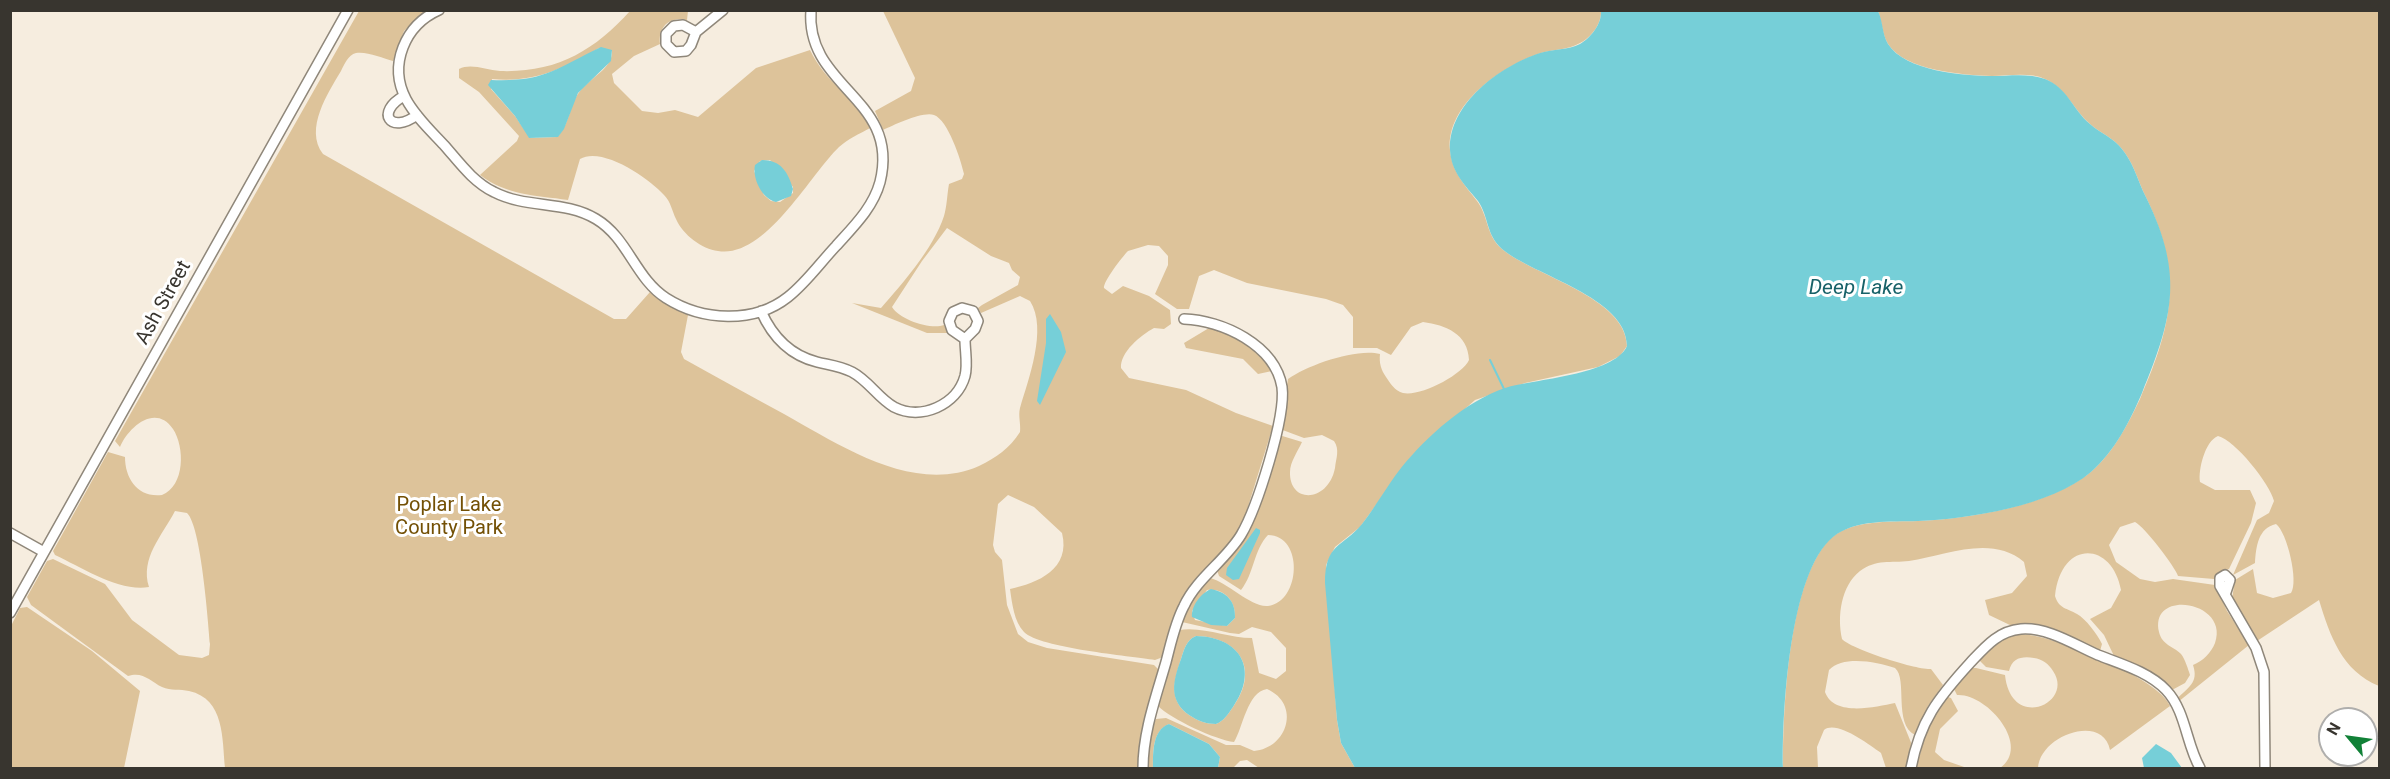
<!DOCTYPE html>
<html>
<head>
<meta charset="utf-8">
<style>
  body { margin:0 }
  #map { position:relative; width:2390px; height:779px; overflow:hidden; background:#f6eddf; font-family:Roboto,sans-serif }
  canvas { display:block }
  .frame { position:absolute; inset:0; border:12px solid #38352f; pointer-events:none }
  .north { position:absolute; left:2318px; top:707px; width:60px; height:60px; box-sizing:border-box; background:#fff; border:2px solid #afaeac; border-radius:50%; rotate:299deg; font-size:16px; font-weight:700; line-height:24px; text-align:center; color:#38352f }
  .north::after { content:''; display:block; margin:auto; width:21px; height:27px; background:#118137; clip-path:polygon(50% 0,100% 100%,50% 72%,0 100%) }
</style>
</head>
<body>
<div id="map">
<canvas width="2390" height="779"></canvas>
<div class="frame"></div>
<div class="north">N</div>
</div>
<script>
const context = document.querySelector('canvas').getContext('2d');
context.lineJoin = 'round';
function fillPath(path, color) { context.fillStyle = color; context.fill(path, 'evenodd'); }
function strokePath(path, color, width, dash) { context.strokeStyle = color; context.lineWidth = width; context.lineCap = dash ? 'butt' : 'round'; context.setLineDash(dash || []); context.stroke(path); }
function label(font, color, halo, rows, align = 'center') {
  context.font = font + ' Roboto,sans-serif'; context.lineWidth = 6; context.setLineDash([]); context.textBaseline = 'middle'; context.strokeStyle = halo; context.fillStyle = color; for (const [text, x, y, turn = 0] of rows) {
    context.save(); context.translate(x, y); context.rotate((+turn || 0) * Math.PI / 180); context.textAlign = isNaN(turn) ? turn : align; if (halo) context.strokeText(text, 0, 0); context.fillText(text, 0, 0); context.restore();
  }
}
fillPath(new Path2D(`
  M359,11H426L404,31L393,61C383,58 366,51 356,53C348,55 344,65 341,71C328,93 304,129 323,154L614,319H626L650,292L664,303L688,315L681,352L684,359C717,377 750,396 784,414C840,445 913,495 979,466C997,457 1009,449 1020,432C1021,424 1018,416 1020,408C1028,380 1048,329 1030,301L1020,296L981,313L978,308L982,305L1018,285L1020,277L1012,270L1009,263L991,256L947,228L922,261L892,307C900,320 931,330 944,325L948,333H927L852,303L881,308C903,283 933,249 944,216C947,206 947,195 949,184L962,179L964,174C961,160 948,120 934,115C923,111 894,125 883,130L875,111L911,91L915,78L883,11H1601C1602,23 1591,38 1580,43C1568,50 1554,49 1541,53C1502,66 1446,104 1450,150C1452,172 1465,185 1477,201C1489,217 1486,236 1502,249C1534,276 1626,297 1627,346L1620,356L1598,367L1525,383L1475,400L1411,457L1360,527L1335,547L1326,565L1337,720L1341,743L1355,768H1259L1247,760L1240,761L1233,768H1218L1220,757L1209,744L1169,724C1152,731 1153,753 1153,768H1147L1152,728L1156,719L1166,718L1226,745H1240L1254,751C1288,748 1301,704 1267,689C1247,692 1243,728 1234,742C1216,740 1171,719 1158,706L1179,630C1203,626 1228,638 1252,638L1259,673L1276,679L1286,671V648L1271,632L1252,627L1239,634L1230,633L1182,622L1191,600L1210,578C1227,582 1252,608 1268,606C1301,602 1304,535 1268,535C1254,549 1254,574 1241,590L1219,576L1217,570L1230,557L1279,435L1302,442C1298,451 1290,462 1290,472C1289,504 1328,503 1335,468C1336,458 1340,450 1334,441L1322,435L1304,438L1280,429L1288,379C1308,365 1356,348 1380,354C1379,363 1381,370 1386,377C1390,383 1395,391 1403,393C1420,397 1462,375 1469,360C1468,334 1446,325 1423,322L1411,327L1391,355L1377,348H1353V317L1343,305L1326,299L1247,283L1214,270L1199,276L1189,309H1177L1155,294L1168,265V256L1159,246L1148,245L1128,251C1122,257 1103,282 1104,288L1112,294L1123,286L1149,296L1170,310L1171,324L1164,329L1154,328C1141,335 1120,352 1121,368L1129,378L1186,390L1236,413L1273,426L1243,523L1227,547L1196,581L1163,657L1155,660C1130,656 1040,648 1024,632C1014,622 1012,603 1010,589C1038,583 1071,569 1062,533L1034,507L1008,495L998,504L993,545L995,552L1002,560L1007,605L1018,634L1028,642L1047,648L1154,665L1159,670L1139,768H225C222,739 225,699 189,691C180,689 171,691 162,687C150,681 143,671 128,676L31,605L27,597L47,561L53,559L105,584L132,620L179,655L202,658L209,655L210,644C208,620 201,526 187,513L175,511C162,536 140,558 149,587C119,592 83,568 55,555L53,551L108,452L125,457C125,479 138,498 162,495C185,486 185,447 173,429C155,403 128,428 120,447L115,441ZM1207,590C1225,588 1236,602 1235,618L1227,626L1195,620L1192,611ZM1196,636C1240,637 1260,670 1233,707C1228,714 1224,721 1216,724C1206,724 1198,721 1189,715C1168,700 1174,681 1181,659C1184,650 1186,640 1196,636Z
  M630,11H688L687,20C669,16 658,27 660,44L634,56L612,74L614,83L642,111L658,113L675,110L698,117L756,68L810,50C825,82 855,98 870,128C859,134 848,139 839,147C810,175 765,259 718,251C702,249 683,235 676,219C672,211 671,202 664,195C649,178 602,146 580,159L568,200C535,195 508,196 480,175L517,141L519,136L479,92L459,78V69C471,63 486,70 500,71C556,73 594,51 630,11ZM599,48L612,51C613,68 590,78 580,91C569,105 570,124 557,137L530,138L515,116L491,89L492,79C534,83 564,69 599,48ZM770,160L793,187V193L780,202L771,201L764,195L754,171L760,161Z
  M1878,11H2379V686C2342,671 2330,636 2319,600L2257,641L2232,599L2235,580L2253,569L2257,593L2273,598L2291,593C2299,582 2287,532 2276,524C2258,528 2256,547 2255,563L2233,575L2257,520L2269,513L2274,501C2270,484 2235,440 2218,436C2205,441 2198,470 2200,482L2215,490H2250L2256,503L2251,523L2229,569L2219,572L2214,579L2178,576C2176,568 2144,526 2135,522L2120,527L2109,545L2116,562L2140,579L2155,582L2173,579L2215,585L2227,611L2249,645L2178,702L2177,699C2188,687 2199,683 2193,665C2203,661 2211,653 2215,643C2230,601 2149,588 2159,632C2162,645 2173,646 2181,654C2185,659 2188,669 2190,675L2185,683L2172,690L2114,656L2104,635L2090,619L2111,608L2121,590C2112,541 2061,539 2055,596C2059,609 2067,608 2077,614C2086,619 2097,634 2102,644L2100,651L2065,636L2012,626L1989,615L1985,600L2012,593L2027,576L2024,562C1991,534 1945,556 1909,561C1891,563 1876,559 1860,571C1841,586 1837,616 1842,639C1851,649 1916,670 1931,669L1943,685L1928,706L1915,735C1893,724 1908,679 1895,668C1877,662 1843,655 1829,670L1825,692C1834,717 1875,707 1895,703L1912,745L1907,768H1886L1881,753C1868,744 1837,720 1824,730L1817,747L1818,768H1783C1783,710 1788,585 1828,541C1849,519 1890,522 1918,521C1968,519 2045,506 2087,475C2111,457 2127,426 2140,399C2175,319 2183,271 2143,191C2137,177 2132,161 2122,149C2114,138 2100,133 2090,124C2073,109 2066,88 2045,79C2029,72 2009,76 1992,76C1964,75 1905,71 1888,44C1882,34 1882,21 1878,11Z
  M1209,328C1235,336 1257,348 1272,371L1258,374L1243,359L1186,348L1184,343Z
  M27,607L92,651L140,691L124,768H11V626L20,608Z
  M2018,634C2047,632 2160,678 2170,706L2110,750C2103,713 2040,735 2038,768H2000C2032,746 1987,693 1957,695L1953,687L1972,668H1976L2005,675C2011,732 2075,703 2053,671C2049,664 2042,659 2034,658C2022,656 2012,658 2009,671L1986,667L1979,660L2003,639Z
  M1945,696L1951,698L1958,711L1940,729L1935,752L1944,760L1967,768H1916L1928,726Z`), '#ddc39a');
fillPath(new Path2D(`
  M1601,11H1878C1883,21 1882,34 1888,44C1905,71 1964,76 1992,76C2009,76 2029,73 2045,79C2067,87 2073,110 2090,124C2100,133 2114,138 2122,149C2132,161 2137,177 2143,191C2184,272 2175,313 2142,393C2130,421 2115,451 2091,472C2051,506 1969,519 1918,521C1891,522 1855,519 1833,537C1789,573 1782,714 1783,768H1355L1341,743L1337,720L1325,583C1325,543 1342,548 1362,524C1376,506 1387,486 1401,468C1428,435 1465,402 1505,388C1534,379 1614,375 1627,346C1627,297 1534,276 1502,249C1486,235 1489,217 1478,201C1465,185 1451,172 1450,150C1448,104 1500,66 1540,53C1553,49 1568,50 1580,44C1591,38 1602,23 1601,11Z
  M601,47L612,50L611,61L578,93L564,129L558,137L529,138L515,116L488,85L491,80C545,82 555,69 601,47Z
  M762,160C781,160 788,172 793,189L791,196L776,202C762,199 752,178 755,165Z
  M1050,314L1061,332L1066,352L1040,405L1037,401L1046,343V319Z
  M1256,528L1260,530V533L1239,579L1233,580L1226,575L1227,568Z
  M1211,589C1227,592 1236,602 1235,618L1227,626L1211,625L1192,617C1191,606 1201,593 1211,589Z
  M1196,636C1241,637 1259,670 1233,707C1228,714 1224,721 1216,724C1206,724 1198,721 1189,715C1168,700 1173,681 1181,659C1184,650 1186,640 1196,636Z
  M1169,724L1209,744L1220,757L1218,768H1153C1153,754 1152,730 1169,724Z
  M2156,744L2171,753L2182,768H2144L2142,758Z`), '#76cfd8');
strokePath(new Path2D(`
  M1490,360L1504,389`), '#76cfd8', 2);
const minor = new Path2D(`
  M439,10C405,25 388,65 406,99C415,116 431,131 444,145C459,162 473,182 494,192C527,209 564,200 596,219C628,238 635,278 666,298C702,321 754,324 788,297C806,283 820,263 836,246C853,227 873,208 880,182C901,98 805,88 811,10
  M696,32L683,25L674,26L666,34V44L674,52L686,51L691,45L696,32L723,10
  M404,96C375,112 390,135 417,115
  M761,311C772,336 789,355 817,362C829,365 840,366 852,372C869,381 878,398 894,407C921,421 957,405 965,376C968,364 965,352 965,339L952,330L949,321L953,312L962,308L973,311L978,321L975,329L965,339
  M10,533L44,552
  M2226,592L2230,580L2225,575L2220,578V586L2256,648L2264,672L2265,768
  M10,613L348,10
  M1143,768C1143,732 1156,697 1166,662C1171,643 1175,623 1184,606C1197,578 1225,561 1241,535C1257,508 1286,417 1282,387C1275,345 1222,320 1184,319
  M1911,768C1920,721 1938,698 1970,663C1985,647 1998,631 2021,629C2048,627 2075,645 2098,655C2121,664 2149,672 2166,690C2186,711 2186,744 2200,768`);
strokePath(minor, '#8f877a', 12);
strokePath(minor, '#fff', 9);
label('20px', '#38352f', '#fff', [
  ["Ash Street",164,303,-61]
]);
label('20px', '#735005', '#fff', [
  ["Poplar Lake",449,506],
  ["County Park",449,529]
]);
label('italic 21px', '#176168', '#fff', [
  ["Deep Lake",1856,289]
]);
</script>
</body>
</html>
